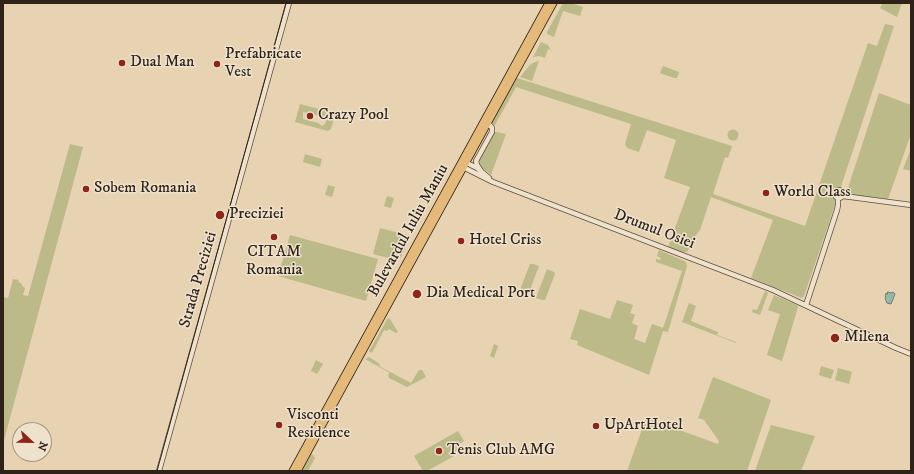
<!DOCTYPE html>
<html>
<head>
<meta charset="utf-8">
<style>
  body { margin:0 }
  #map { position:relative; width:914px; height:474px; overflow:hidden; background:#e7d2b2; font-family:"IM FELL DW Pica",serif }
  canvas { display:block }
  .frame { position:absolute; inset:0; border:4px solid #2e2219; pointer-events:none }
  .north { position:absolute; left:12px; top:422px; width:40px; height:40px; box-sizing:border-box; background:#efe2cd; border:1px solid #a29585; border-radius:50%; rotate:112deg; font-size:11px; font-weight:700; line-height:16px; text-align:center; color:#2e2219 }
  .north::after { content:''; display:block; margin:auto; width:14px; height:18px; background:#8f2418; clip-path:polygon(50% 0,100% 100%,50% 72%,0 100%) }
</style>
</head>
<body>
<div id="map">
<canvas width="914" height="474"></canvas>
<div class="frame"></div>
<div class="north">N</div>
</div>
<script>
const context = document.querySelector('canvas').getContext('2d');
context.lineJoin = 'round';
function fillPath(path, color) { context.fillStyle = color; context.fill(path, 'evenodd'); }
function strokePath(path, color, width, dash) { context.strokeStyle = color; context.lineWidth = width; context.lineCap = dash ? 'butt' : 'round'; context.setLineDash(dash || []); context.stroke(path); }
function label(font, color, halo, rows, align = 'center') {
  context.font = font + ' "IM FELL DW Pica",serif'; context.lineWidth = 3; context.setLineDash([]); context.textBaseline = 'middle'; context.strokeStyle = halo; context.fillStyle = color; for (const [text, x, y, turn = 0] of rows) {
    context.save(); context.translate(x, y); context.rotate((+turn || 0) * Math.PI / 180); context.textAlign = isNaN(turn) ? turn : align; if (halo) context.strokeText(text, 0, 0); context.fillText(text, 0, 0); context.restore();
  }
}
fillPath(new Path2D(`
  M563,3H571L583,7L580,16L563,11L554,37L547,34V32Z
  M883,3H902L897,17L880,8Z
  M885,24L894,26L827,229L804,296L802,298L751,278L773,220L711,197L700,230L693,239L688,251L683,253L668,247L690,187L664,178L676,140L647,130L639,152L627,148L625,144L631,124L516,87L494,127L492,124V121L515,79L517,78L732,146L728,158L725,157L713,194L805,226L868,43L877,46Z
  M541,42L548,45L551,50L548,49L545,58L539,56L533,57Z
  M539,61L532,81L520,77C527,70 528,63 539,61Z
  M663,66L679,72L677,78H674L660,73Z
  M879,93L911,105V134L888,199L846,194Z
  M300,104L334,113L332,117L334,118L331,129L328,131L295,122ZM303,112L325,117L327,119L325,124L322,126L318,123L303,119Z
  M727.5 135a5.5 5.5 0 1 1 11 0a5.5 5.5 0 1 1-11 0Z
  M496,132L506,134L491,175L481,167L479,160L493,133Z
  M70,144L83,147L3,444V297L8,298L13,279L19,280L18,282L21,283L23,287L25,288L23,295L28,296Z
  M910,151L911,152V171L903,169Z
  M305,154L322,159L320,167L303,162Z
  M328,185L335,187L332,197L325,195Z
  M387,196L394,198L391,208L384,206Z
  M380,228L411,236L401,257L396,260L373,254Z
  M290,235L378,259L366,301L278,276Z
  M659,250L684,261L686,262L687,266L668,332L663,331L649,375L577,345L578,341L570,339L580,309L610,319L617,300L633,305L630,313L635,315L632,323L638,326L634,339L645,343L652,324L663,328L682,271L656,262V259L660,260L661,258L657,256Z
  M530,264H533L539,266L528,295L522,293L520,290Z
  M547,269L554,272L555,274L545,300H542L536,298Z
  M765,291L768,293L760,315L752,312L753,309L757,310Z
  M774,295L797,305L798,307L782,361L767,355L780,314L768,310Z
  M689,303L696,306L691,321L718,332L717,335L736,342V343L682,322Z
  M388,318L390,319L398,332L396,333L389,329L387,331L384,330L372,353L369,351Z
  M494,344L498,346L494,358L490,356Z
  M369,357L380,364L379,366L411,383L419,370H422L426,377L407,387L389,378L388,374L390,373L365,359Z
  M316,360L323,364L317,374L311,371Z
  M821,366L834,370L831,379L819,375Z
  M838,368L852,372L849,384L835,380Z
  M713,377L771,400L747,471H627L646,418L718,444L719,441L704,420L698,418Z
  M771,425L815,436L801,471H755Z
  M458,431L464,441L456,446L458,450L452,453L454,456L427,471H423L414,456Z
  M311,454H312L315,458L308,471H301Z`), '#bcba88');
const water = new Path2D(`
  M888,292L891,293L893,292L895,294L891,304L887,303C885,300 885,297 886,293L887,294Z`);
fillPath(water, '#97b8a9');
strokePath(water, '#6d7c6f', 1);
const tertiary = new Path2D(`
  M463,161L477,168L489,178
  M461,166L493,182L773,290L896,348L911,354
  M481,171L477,165L476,161L492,132V128L488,123
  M835 194a4 4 0 1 1 8 0a4 4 0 1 1-8 0Z
  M843,196L911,205
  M806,305L837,210L838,205V198
  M159,471L289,3`);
const primary = new Path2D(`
  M292,471L548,3
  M298,471L332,408L554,3`);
strokePath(tertiary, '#5c4e3f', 6);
strokePath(primary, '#2e2219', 7);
strokePath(tertiary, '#efe2cd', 4.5);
strokePath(primary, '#e4b979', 5.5);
strokePath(new Path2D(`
  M157,471L286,3`), '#2e2219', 1);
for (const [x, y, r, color] of [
  [122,63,4,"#8f2418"],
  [217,64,4,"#8f2418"],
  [310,116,4,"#8f2418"],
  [86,189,4,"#8f2418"],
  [766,193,4,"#8f2418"],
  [220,215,5,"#8f2418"],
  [274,237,4,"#8f2418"],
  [461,241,4,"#8f2418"],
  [417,294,5,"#8f2418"],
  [835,338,5,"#8f2418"],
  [279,425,4,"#8f2418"],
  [596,426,4,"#8f2418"],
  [439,451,4,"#8f2418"]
]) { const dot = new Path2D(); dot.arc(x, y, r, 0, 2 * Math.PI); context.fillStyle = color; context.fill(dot); strokePath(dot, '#efe2cd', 1.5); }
label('16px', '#2e2219', '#efe2cd', [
  ["Prefabricate",225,55],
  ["Vest",225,73],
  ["Dual Man",130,63],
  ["Crazy Pool",318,116],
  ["Sobem Romania",94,189],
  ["World Class",774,193],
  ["Preciziei",229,215],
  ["Hotel Criss",469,241],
  ["CITAM",274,253,"center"],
  ["Romania",274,271,"center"],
  ["Dia Medical Port",426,294],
  ["Milena",844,338],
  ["Visconti",287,416],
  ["Residence",287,434],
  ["UpArtHotel",604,426],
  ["Tenis Club AMG",447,451]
], 'left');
label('16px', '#2e2219', '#efe2cd', [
  ["Drumul Osiei",654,230,21],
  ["Bulevardul Iuliu Maniu",409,231,-61],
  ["Strada Preciziei",199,280,-74]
]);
</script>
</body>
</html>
